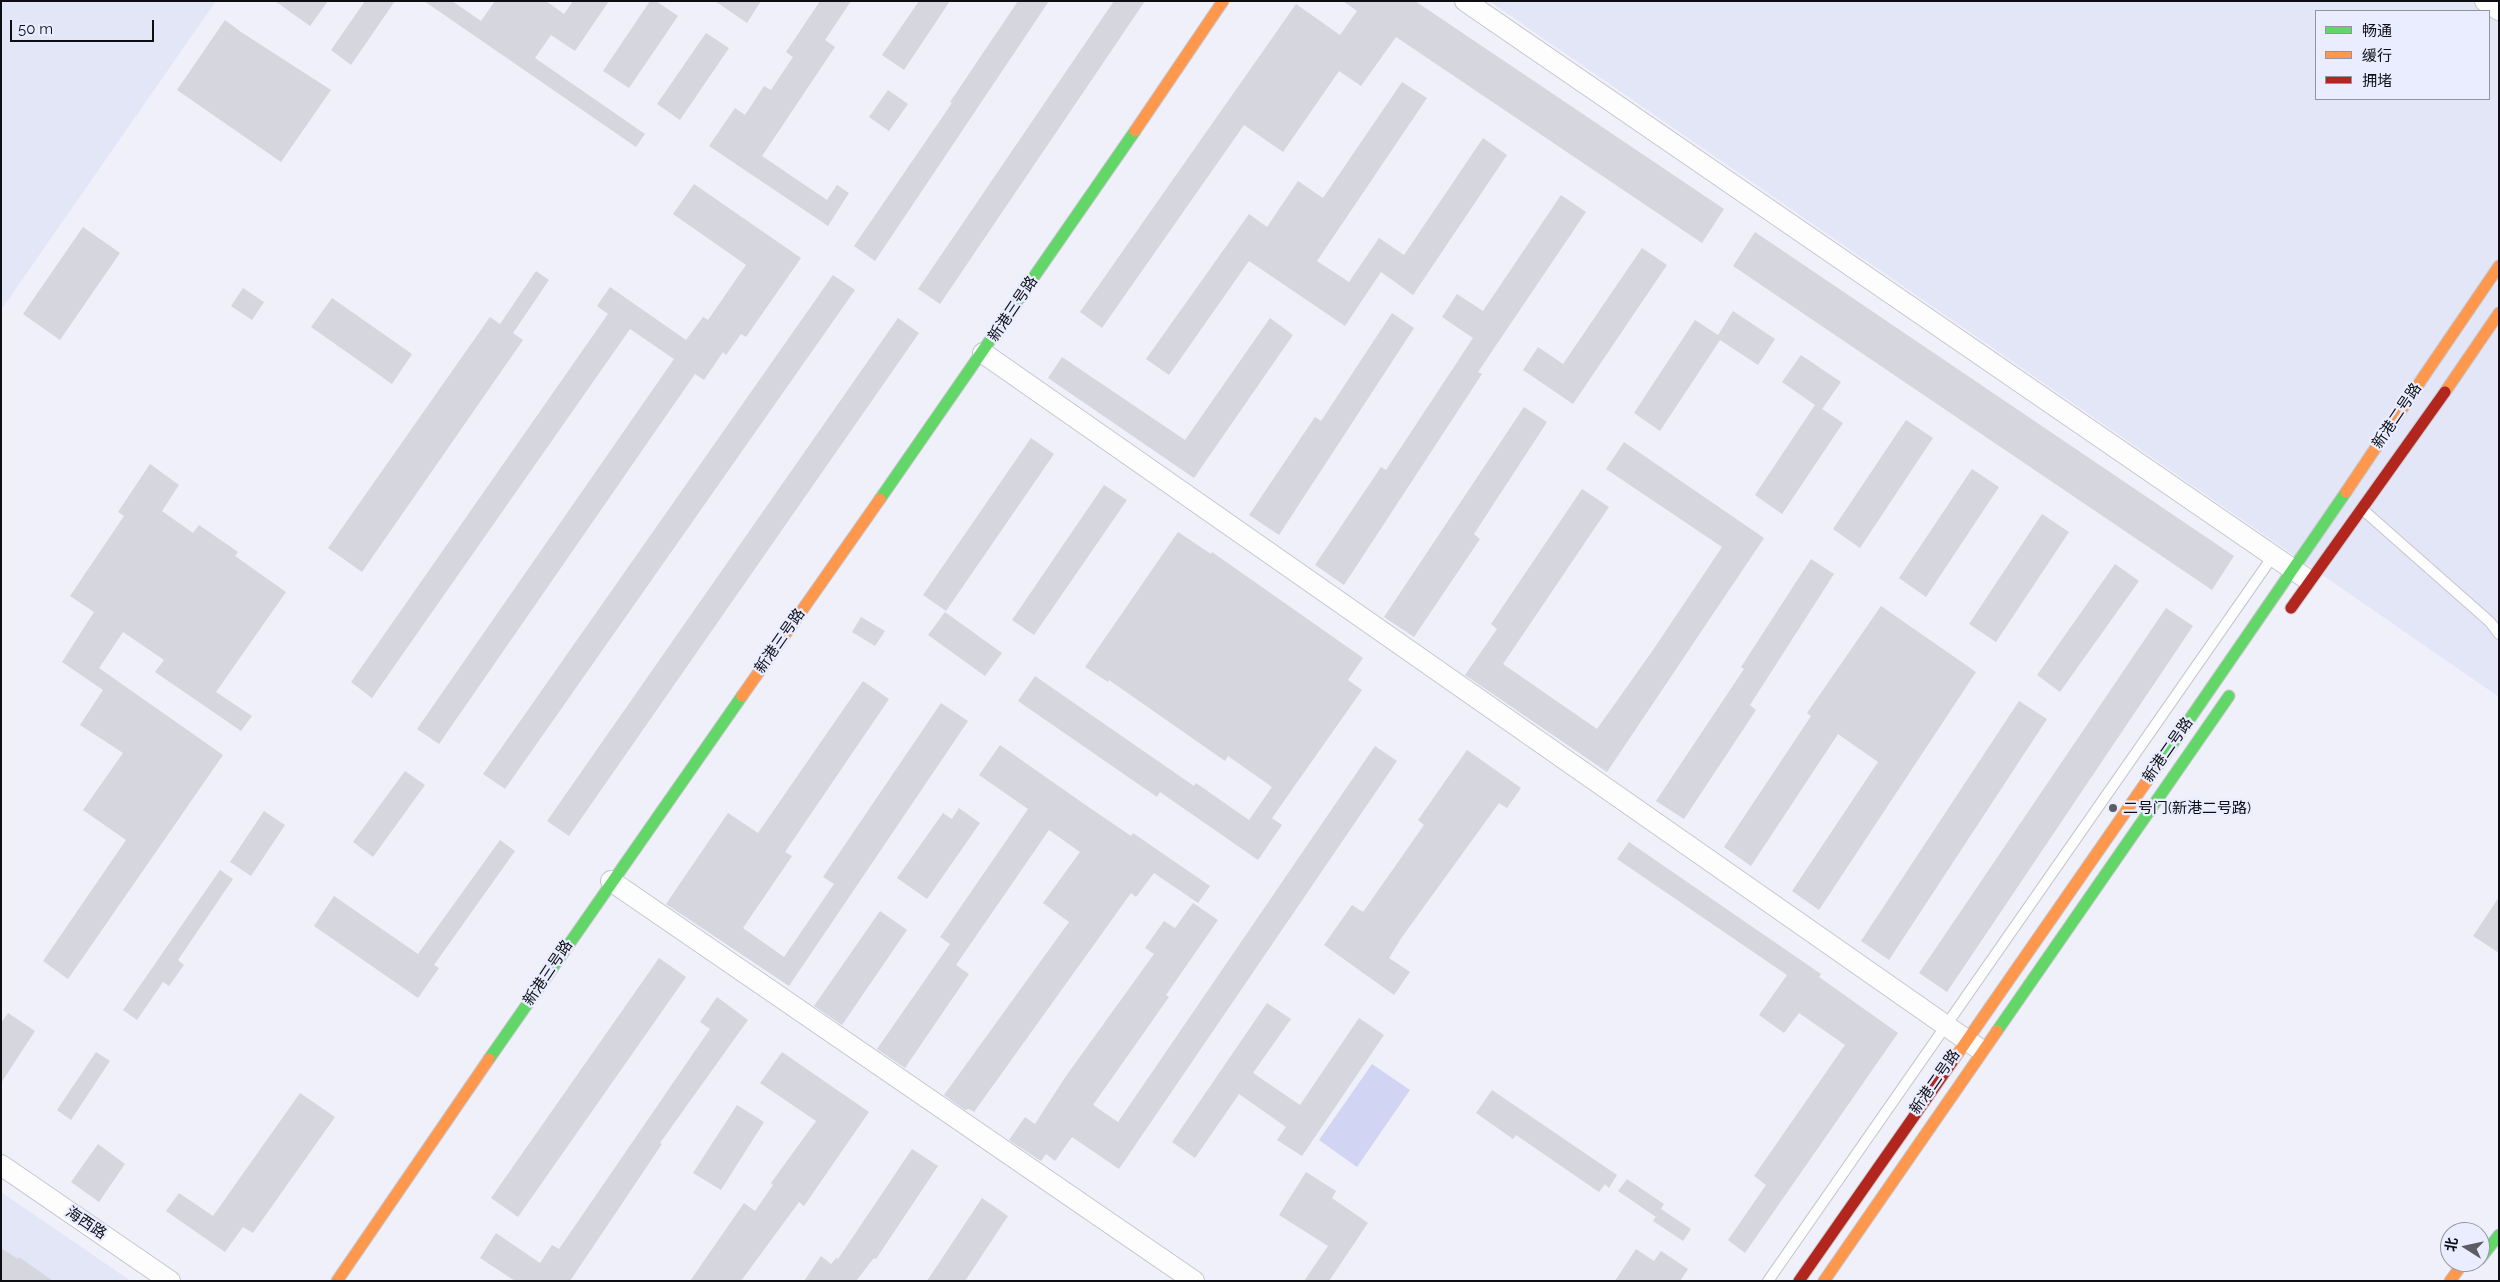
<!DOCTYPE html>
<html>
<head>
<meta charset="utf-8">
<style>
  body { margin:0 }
  #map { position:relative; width:2500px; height:1282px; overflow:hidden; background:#eff0fa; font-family:Raleway,"Noto Sans SC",sans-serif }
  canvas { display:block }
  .frame { position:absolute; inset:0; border:2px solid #0d0e14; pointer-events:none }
  .legend { position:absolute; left:2315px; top:10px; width:175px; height:90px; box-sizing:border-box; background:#eaedff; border:1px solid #9294a1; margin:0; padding:6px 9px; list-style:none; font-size:15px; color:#0d0e14 }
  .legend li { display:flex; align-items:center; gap:10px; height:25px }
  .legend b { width:25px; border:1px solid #9294a1 }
  .north { position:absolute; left:2440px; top:1222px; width:50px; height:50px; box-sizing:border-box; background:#eaedff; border:1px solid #9294a1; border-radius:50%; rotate:280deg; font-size:14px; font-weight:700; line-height:20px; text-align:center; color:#0d0e14 }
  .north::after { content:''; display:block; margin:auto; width:18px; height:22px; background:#5c5d64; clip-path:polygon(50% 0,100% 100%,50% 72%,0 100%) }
  .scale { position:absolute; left:10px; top:20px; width:144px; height:22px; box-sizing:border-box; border:2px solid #0d0e14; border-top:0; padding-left:6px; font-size:15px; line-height:18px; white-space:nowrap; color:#0d0e14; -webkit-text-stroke:4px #eaedff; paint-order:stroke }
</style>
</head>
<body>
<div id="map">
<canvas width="2500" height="1282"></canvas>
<div class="frame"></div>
<ul class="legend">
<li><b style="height:6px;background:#63d668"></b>畅通</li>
<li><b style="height:6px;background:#ff974d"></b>缓行</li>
<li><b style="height:6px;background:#b3261e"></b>拥堵</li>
</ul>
<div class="north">北</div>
<div class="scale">50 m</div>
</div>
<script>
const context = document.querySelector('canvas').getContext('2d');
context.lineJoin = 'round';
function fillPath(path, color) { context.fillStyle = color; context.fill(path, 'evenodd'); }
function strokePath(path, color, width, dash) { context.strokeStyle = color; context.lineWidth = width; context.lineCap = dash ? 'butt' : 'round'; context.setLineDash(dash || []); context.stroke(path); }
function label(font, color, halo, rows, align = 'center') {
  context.font = font + ' Raleway,"Noto Sans SC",sans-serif'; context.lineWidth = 4.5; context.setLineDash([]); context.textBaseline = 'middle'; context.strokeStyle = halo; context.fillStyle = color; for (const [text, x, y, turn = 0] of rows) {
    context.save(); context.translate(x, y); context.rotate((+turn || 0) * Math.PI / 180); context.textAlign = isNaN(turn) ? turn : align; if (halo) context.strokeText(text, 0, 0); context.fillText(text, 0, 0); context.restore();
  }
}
fillPath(new Path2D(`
  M1,1H216L1,310Z
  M1489,1H2499V697L2263,534ZM2316,11H2489V99H2316Z
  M1,1192L131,1281H1Z`), '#e3e6f7');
fillPath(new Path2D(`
  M1372,1064L1410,1090L1357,1167L1319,1140Z`), '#d1d5f3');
fillPath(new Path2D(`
  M275,1H328L310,26Z
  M365,1H395L351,65L331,50Z
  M424,1H452L481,21L495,1H546L564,14L573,1H609L575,51L551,35L535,58L645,134L636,147Z
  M650,1H656L678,16L629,88L603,71Z
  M715,1H761L747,23Z
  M820,1H851L825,40L835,47L762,156L827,200L837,185L849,193L828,226L709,146L735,108L745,115L764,86L771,90L793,57L786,52Z
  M919,1H950L904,70L882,55Z
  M1018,1H1049L875,261L854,246L952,103L950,102Z
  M1114,1H1145L940,304L918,289Z
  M1343,1H1415L1724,209L1702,243L1396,37L1361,86L1339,71L1283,152L1244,125L1102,328L1080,312L1296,4L1340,35L1357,11Z
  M225,20L241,32L331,90L281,162L177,90Z
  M706,33L729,48L680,120L657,104Z
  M1402,82L1427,98L1317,261L1349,282L1379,238L1404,255L1483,138L1507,155L1413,295L1381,272L1345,326L1249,261L1169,375L1146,359L1249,214L1267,227L1298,181L1323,198Z
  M888,90L908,104L889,131L869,117Z
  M694,184L801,258L746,337L741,334L726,355L723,352L704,380L695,374L439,744L417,729L674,359L630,329L372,698L351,682L608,314L597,306L610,287L686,340L703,317L708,320L746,265L673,214Z
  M1561,195L1586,212L1478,372L1482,374L1344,585L1315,565L1381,467L1386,470L1473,338L1442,317L1457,294L1483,311Z
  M83,227L120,253L60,340L23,314Z
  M1755,232L2234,556L2212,590L1733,266Z
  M1642,248L1667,265L1573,404L1523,370L1538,347L1563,364Z
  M536,271L549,280L513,333L523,340L362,572L328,548L490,317L500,324Z
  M833,275L855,290L505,789L483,774Z
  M243,288L264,302L252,320L231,306Z
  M332,298L412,354L392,384L311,327Z
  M1733,311L1775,339L1758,365L1720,340L1660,431L1634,413L1695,320L1718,335Z
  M1392,313L1414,328L1279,535L1249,515L1315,417L1321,421Z
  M898,318L919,333L569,836L547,821Z
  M1270,318L1293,335L1194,478L1048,378L1062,357L1185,440Z
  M1801,355L1841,382L1822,409L1843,423L1782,514L1755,495L1815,405L1782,382Z
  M1524,407L1547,422L1474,534L1480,539L1414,637L1384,617Z
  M1906,420L1933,438L1860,548L1833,529Z
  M1031,438L1054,454L946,611L923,595Z
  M1624,442L1764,538L1607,772L1465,675L1497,629L1491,624L1582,489L1609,507L1503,664L1597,729L1653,650L1722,547L1606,469Z
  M150,464L179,485L162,511L193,533L199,525L238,552L235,556L286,592L216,692L252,716L241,731L155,672L164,660L123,632L99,668L223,755L68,979L43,961L126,840L83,810L123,753L80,725L103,690L62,662L94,612L70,596L124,516L118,512Z
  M1972,469L1999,487L1926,597L1899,578Z
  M1104,485L1127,500L1034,635L1012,620Z
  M2042,514L2069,532L1996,642L1969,624Z
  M1178,532L1211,554L1212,552L1363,658L1348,680L1362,690L1272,818L1282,825L1258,860L1160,792L1157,797L1018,701L1035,676L1194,786L1196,783L1249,820L1272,787L1228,756L1225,761L1109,680L1108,682L1085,667Z
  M1811,559L1834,574L1750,705L1756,710L1684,819L1656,801L1744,669L1741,667Z
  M2115,564L2139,581L2060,692L2037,675Z
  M1881,606L1976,672L1819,910L1792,891L1878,762L1838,734L1751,866L1724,847L1811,716L1807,713Z
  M2166,608L2193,626L1947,992L1919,973Z
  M945,612L1002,653L985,676L928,635Z
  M861,617L885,631L875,646L852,632Z
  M863,681L889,699L785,852L792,856L743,928L784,957L834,884L823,877L941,703L968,721L789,986L666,904L728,813L758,833Z
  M2019,701L2047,719L1889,960L1861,941Z
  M1000,745L1087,806L1131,836L1133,833L1210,886L1198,903L1154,873L1136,897L1131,893L974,1112L969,1109L965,1110L944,1095L1069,922L1043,903L1080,852L1049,830L956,965L969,974L905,1068L877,1049L950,944L940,937L1028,809L979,775Z
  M1375,746L1397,761L1119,1169L1072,1137L1055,1161L1046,1154L1041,1161L1009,1140L1025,1117L1035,1124L1066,1076L1154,954L1145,948L1164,921L1175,928L1193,903L1218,920L1166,995L1169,997L1093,1105L1118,1122Z
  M1467,750L1521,788L1507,808L1499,803L1402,937L1389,958L1410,972L1394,995L1324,945L1352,905L1363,912L1424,825L1418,820Z
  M405,771L425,785L373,857L353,842Z
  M959,808L980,823L927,899L897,878L943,813L952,819Z
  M264,811L285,825L251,876L230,862Z
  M500,840L515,851L434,965L439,968L418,998L314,926L334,896L418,954Z
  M1629,842L1821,974L1819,977L1898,1033L1745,1253L1728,1240L1766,1185L1754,1176L1845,1045L1799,1013L1784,1033L1759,1015L1787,975L1617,859Z
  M220,870L233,879L178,960L184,965L169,986L163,982L137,1020L123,1010Z
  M2499,897V953L2473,936Z
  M880,911L907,930L842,1025L814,1006Z
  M659,958L686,977L518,1217L491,1198Z
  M717,997L748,1020L660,1143L662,1144L570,1281H515L480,1258L496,1233L540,1263L552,1245L559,1249L710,1029L700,1022Z
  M1267,1003L1291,1019L1253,1073L1300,1105L1359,1018L1384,1035L1302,1156L1277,1140L1286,1127L1239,1094L1195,1158L1172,1142Z
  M8,1013L35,1031L1,1083V1023Z
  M96,1052L110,1061L71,1120L57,1110Z
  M782,1052L869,1112L804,1206L799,1202L741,1281H690L744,1203L755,1211L773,1185L771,1183L816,1121L760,1083Z
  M1492,1090L1617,1175L1609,1188L1605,1184L1599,1192L1516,1135L1513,1139L1476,1113Z
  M300,1093L335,1117L253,1233L243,1227L225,1252L166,1211L179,1193L213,1216Z
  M737,1105L764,1122L721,1190L693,1173Z
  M98,1144L125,1164L99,1202L71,1182Z
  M912,1149L938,1166L876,1259L874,1258L856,1281H804L821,1256L831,1264L836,1258L838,1259Z
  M1306,1172L1336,1191L1332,1198L1368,1223L1329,1281H1304L1328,1246L1279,1215Z
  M1627,1179L1664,1204L1656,1217L1618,1191Z
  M982,1198L1008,1216L965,1281H927Z
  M1661,1209L1691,1229L1683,1241L1653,1221Z
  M1,1248L18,1259L19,1257L53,1281H1Z
  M1636,1249L1654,1261L1661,1251L1688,1269L1680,1281H1615Z`), '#d5d6de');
const lane = new Path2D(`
  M2362,509L2490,622L2499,634
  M1768,1281L2273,556`);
const street = new Path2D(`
  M1465,1L2304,577
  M2485,1L2499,10
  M983,353L1978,1048
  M611,881L1194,1281
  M1,1165L170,1281`);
const fast = new Path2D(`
  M880,499L1135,131
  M2158,765L2346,492
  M1997,1031L2229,696
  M489,1059L742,696
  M2480,1259L2499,1235`);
const slow = new Path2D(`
  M1135,131L1223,1
  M2426,373L2499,266
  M2445,392L2499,313
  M2346,492L2426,373
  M742,696L880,499
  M1952,1062L2158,765
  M337,1281L489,1059
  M1824,1281L1997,1031
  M2450,1281L2464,1262`);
const jam = new Path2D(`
  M2291,608L2445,392
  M1799,1281L1952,1062`);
strokePath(lane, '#c5c6cd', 12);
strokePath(street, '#c5c6cd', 22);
strokePath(fast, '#c5c6cd', 13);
strokePath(slow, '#c5c6cd', 13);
strokePath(jam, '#c5c6cd', 13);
strokePath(lane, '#fdfdfe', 10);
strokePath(street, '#fdfdfe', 20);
strokePath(fast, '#63d668', 11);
strokePath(slow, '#ff974d', 11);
strokePath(jam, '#b3261e', 11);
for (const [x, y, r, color] of [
  [2113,808,5,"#5c5d64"]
]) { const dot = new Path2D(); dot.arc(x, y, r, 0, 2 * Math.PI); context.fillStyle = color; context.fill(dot); strokePath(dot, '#eaedff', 2); }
label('15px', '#0d0e14', '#eaedff', [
  ["新港三号路",1013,309,-56],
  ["新港二号路",2397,416,-56],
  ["新港三号路",780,641,-55],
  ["新港二号路",2168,750,-55],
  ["新港三号路",548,973,-56],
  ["新港二号路",1935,1082,-55],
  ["海西路",86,1223,34]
]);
label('15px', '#0d0e14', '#eaedff', [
  ["二号门(新港二号路)",2123,808]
], 'left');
</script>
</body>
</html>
